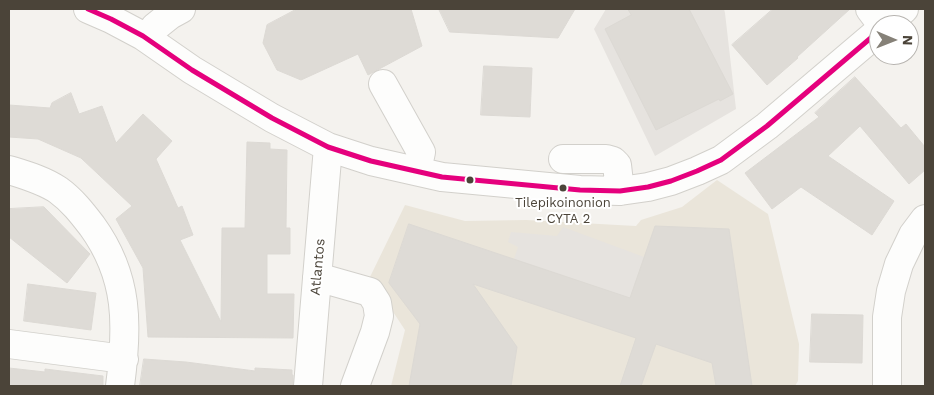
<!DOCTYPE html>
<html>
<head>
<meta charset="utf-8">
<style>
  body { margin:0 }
  #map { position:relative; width:934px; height:395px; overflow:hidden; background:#f4f2ee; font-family:"Work Sans",sans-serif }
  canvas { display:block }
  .frame { position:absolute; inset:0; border:10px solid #4b4439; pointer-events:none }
  .north { position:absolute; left:869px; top:15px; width:50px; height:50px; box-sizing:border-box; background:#fff; border:1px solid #b7b4b0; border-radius:50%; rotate:91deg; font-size:14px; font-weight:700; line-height:20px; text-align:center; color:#4b4439 }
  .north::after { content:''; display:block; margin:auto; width:18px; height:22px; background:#868178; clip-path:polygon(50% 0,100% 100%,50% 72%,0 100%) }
</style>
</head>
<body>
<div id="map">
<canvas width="934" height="395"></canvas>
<div class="frame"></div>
<div class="north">N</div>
</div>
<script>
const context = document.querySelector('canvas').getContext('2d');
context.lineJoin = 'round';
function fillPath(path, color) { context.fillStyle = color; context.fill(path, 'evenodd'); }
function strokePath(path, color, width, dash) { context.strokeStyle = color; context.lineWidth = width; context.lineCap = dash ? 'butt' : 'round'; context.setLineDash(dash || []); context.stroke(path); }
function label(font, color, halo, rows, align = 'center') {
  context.font = font + ' "Work Sans",sans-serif'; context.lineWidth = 4; context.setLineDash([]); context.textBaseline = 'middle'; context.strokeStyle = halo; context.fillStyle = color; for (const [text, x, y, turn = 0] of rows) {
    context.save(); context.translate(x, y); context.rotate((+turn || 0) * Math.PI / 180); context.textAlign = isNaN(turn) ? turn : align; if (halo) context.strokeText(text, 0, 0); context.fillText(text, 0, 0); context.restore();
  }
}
fillPath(new Path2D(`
  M717,180L768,214L799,344L798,381L795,386H391L405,330L370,277L405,205L465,221L526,220L636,226L641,220L682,207Z`), '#eae5da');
fillPath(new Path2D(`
  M606,9H724L725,13L736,109L655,156L594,29Z
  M563,227L644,257L630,298L514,259L518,247L508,242L511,232L557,236Z`), '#e6e3df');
const building = new Path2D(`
  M297,9H411L422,46L368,75L358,54L301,80L277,70L263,43L267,25Z
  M439,9H575L558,38L450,32Z
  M628,9H689L733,94L720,101L719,99L656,130L605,29L631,15Z
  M773,9H850L797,57L798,58L767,85L732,45Z
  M484,66L532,68L530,117L481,115Z
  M855,77L901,128L906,124L925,147V170L909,184L860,126L828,156L894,201L872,235L801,187L772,209L745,173L819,117L815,113Z
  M71,93L79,114L102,106L116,143L143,114L172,141L156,159L178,208L182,206L193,235L180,240L221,322L222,228H245L247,142L270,143V149L287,150L286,228H290V254H267V294H294L293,338L148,337L143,268L116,219L132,206L81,158L38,139L9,137V105L50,108L52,103Z
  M44,207L90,254L67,283L9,237V209Z
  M409,224L630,298L655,226L729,229L752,386H716L712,363L656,344L641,386H620L636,338L473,284L517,347L511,386H409L420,324L389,283Z
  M28,284L96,293L91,330L24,321Z
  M812,314L863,315L862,363L810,362Z
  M144,359L186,362L255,371V368L292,370V375H293V386H140Z
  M9,368L45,372V369L103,376V386H9Z`);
fillPath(building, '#dedbd6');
strokePath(building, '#dcd9d4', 1);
const minor = new Path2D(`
  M88,9L111,19L143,36L192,70L272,118L328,147L371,161L442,177L580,190L620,191L648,187L671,181L697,171L721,160L767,126L879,31
  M870,9L882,25
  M886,25L904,9
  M155,27L170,15L181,9
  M383,84L421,152L417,171
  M563,159H606L613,161L617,165L620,191
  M9,170C25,175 43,180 58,190C72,200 82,213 92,226C129,277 128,326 120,386
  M317,277L370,292L377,303L379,316L375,332L355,386
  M9,344L124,359
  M308,386L328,147
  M887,386V317L891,291L899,264L913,235L925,219`);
strokePath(minor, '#d2d0cb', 30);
strokePath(minor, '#fdfdfc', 28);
strokePath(new Path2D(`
  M88,9L111,19L143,36L192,70L272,118L328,147L371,161L442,177L580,190L620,191L648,187L671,181L697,171L721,160L767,126L879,31`), '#e5007d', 5);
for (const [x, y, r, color] of [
  [470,180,4.5,"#4b4439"],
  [563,188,4.5,"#4b4439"]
]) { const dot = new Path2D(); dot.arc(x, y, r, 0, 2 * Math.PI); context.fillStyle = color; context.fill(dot); strokePath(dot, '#fff', 2); }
label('13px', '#4b4439', '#fff', [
  ["Tilepikoinonion",563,203],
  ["- CYTA 2",563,219]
]);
label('14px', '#4b4439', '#fff', [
  ["Atlantos",318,267,-85]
]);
</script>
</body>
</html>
